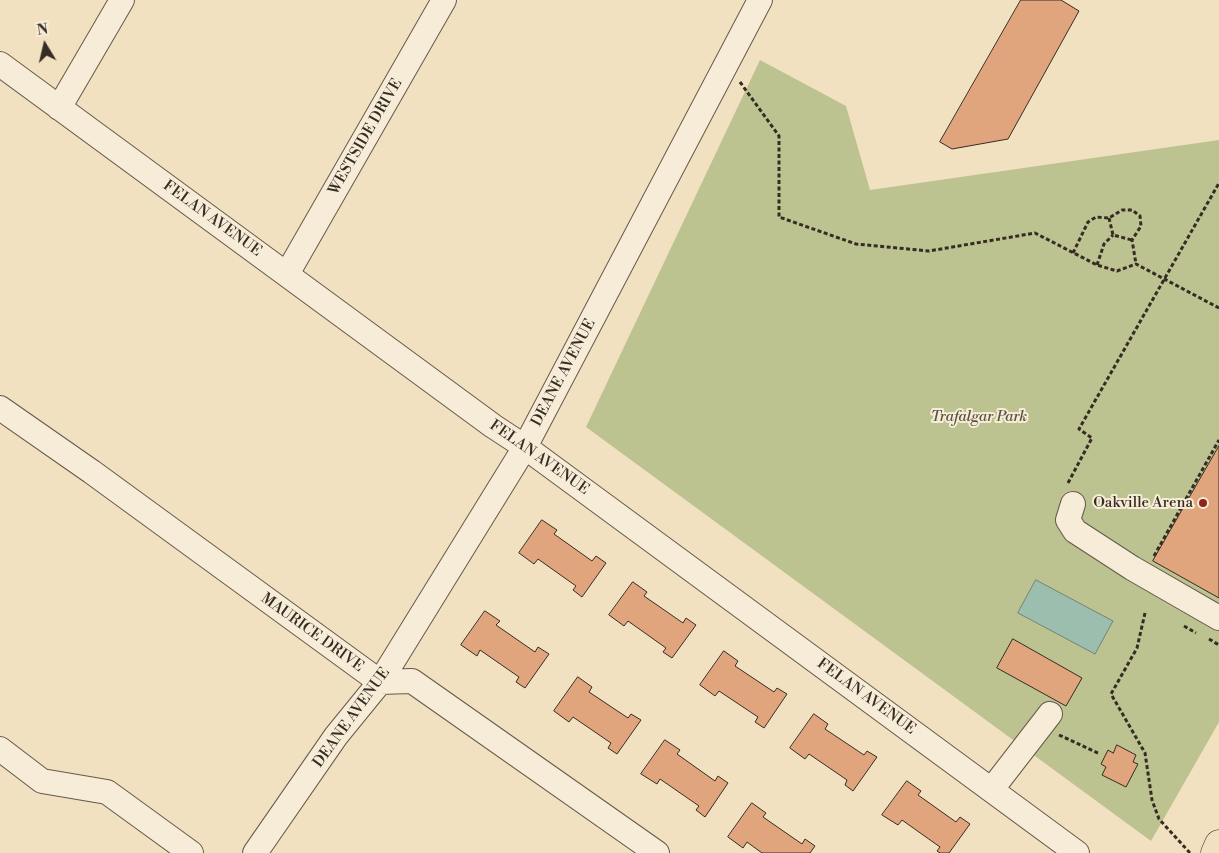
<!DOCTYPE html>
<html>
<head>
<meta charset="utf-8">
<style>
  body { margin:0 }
  #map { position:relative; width:1219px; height:853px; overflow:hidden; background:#f1e1c1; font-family:"Libre Bodoni",serif }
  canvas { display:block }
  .north { position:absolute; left:20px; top:20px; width:50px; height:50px; -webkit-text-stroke:4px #f6ecd7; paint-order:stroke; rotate:351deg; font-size:14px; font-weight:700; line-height:20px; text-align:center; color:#362c23 }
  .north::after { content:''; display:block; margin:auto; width:18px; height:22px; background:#362c23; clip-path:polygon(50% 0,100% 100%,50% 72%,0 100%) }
</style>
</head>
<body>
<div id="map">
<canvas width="1219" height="853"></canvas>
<div class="north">N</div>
</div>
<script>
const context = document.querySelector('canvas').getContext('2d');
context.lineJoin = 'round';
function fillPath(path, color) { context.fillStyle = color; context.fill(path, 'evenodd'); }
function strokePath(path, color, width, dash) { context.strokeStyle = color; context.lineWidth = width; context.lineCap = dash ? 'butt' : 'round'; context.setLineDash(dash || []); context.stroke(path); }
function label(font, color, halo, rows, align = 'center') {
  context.font = font + ' "Libre Bodoni",serif'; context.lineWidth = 4; context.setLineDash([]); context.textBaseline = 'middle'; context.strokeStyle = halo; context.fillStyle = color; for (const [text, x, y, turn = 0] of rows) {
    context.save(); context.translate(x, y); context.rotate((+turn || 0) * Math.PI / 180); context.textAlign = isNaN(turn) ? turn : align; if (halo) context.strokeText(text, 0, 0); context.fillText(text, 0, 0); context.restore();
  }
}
fillPath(new Path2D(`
  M760,60L846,106L870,190L1219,140V722L1151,841L586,427Z`), '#bdc291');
const water = new Path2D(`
  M1036,580L1113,621L1095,654L1018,613Z`);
fillPath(water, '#9bbeae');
strokePath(water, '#738476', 1);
const building = new Path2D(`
  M1021,0H1061L1079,11L1008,139L952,149L940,142Z
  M1219,446V598L1153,561Z
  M542,520L557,530L554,534L592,561L596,556L606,563L582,597L573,590L576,586L538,559L534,564L519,553Z
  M633,582L647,592L644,596L683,623L686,618L696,625L672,658L663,652L666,648L628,621L624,626L609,615Z
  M485,611L500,621L496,625L535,652L538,647L549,654L525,688L516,682L519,677L480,650L477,656L461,645Z
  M1013,639L1082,678L1066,706L997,668Z
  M724,651L738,661L735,666L774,692L777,688L787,694L764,728L755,722L758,717L719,691L715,696L700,685Z
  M578,677L592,687L589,692L628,718L631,714L641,720L617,754L608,748L611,743L573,717L569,722L554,711Z
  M814,714L828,724L825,729L864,755L867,751L877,757L853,791L845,785L847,780L809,754L805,759L790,748Z
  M665,740L680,750L677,754L715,781L718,776L728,783L705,817L696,810L699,806L660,779L657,784L641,774Z
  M1117,745L1136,755L1133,762L1138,764L1126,787L1102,775L1106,767L1101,764L1108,750L1113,753Z
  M907,781L921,791L918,795L956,822L960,817L970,824L949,853H940L937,851L940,847L902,820L898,825L882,815Z
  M752,803L766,813L763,817L802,844L805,839L815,846L810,853H762L747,842L743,848L728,837Z`);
fillPath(building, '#e1a57e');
strokePath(building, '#362c23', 1);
const minor = new Path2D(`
  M0,64L493,426L525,447L1077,853
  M59,108L122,0
  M287,274L444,0
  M0,408L92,472L380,682L412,681L657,853
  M1073,504L1068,520L1075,531L1132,568L1219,618
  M0,749L42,781L107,792L191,853
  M992,789L1050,714
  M255,853L336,736L380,682L525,447L760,0`);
const major = new Path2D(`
  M1215,853L1219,844`);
strokePath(minor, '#65594a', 26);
strokePath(major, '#362c23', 29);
strokePath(new Path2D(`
  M740,82L779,136V217L856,244L929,251L1035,233L1097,265L1117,271L1136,264L1219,308
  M1109,218L1113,235L1132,240
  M1073,253L1088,222L1096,217L1109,218L1122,210H1132L1140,216L1141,226L1132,240L1136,264
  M1097,265L1104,244L1113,235
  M1068,483L1092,438L1079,429L1219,183
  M1154,556L1219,440
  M1145,613L1137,648L1111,694L1145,753L1152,800L1159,819L1190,853
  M1184,626L1196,633
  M1209,639L1219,645
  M1059,735L1100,754`), '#362c23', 3, [4, 2.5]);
strokePath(minor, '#f6ecd7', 24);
strokePath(major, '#f1e1c1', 28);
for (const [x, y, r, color] of [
  [1203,503,5,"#8f2418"]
]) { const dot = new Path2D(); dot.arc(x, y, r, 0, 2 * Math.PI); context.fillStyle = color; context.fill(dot); strokePath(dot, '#f6ecd7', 2); }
label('15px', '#362c23', '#f6ecd7', [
  ["WESTSIDE DRIVE",366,137,-60],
  ["FELAN AVENUE",212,219,36],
  ["DEANE AVENUE",564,373,-62],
  ["FELAN AVENUE",539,458,35],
  ["MAURICE DRIVE",312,633,36],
  ["FELAN AVENUE",866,697,36],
  ["DEANE AVENUE",352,718,-54]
]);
label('italic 15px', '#58523e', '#f6ecd7', [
  ["Trafalgar Park",979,417]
]);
label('15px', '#362c23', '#f6ecd7', [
  ["Oakville Arena",1193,503]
], 'right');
</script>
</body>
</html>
